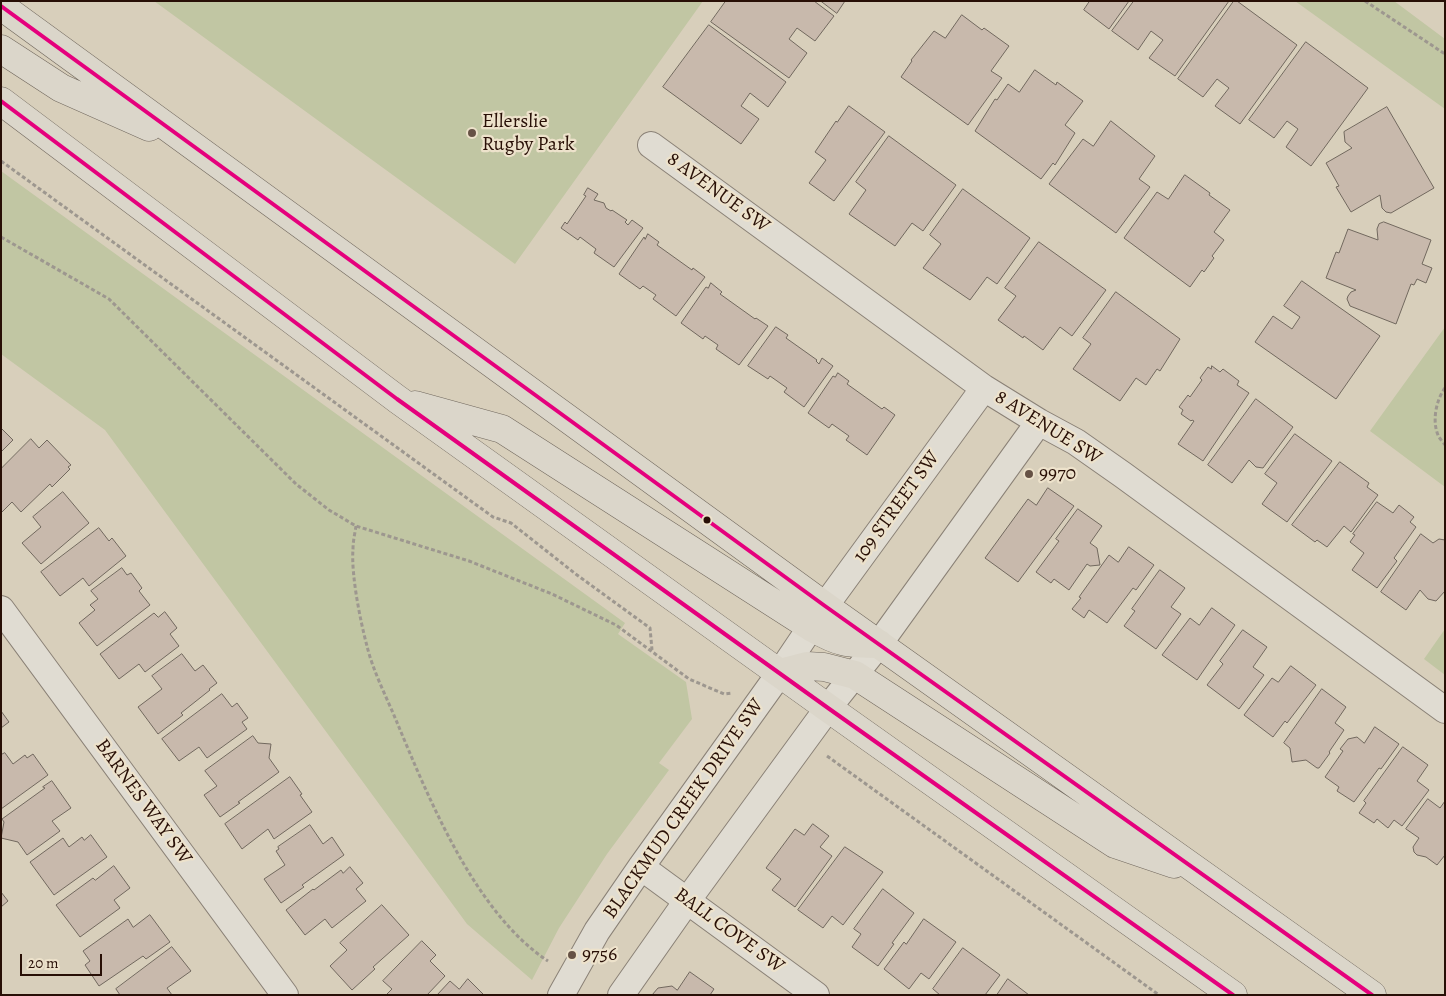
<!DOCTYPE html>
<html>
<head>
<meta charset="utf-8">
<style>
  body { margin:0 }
  #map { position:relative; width:1446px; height:996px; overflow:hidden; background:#d8cfbb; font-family:Alegreya,serif }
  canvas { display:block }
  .frame { position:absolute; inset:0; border:2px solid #280f06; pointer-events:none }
  .scale { position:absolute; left:20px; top:954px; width:82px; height:22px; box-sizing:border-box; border:2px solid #280f06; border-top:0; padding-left:6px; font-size:15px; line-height:18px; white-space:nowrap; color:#280f06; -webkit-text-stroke:4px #ede2cb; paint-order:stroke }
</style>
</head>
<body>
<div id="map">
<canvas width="1446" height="996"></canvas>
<div class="frame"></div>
<div class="scale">20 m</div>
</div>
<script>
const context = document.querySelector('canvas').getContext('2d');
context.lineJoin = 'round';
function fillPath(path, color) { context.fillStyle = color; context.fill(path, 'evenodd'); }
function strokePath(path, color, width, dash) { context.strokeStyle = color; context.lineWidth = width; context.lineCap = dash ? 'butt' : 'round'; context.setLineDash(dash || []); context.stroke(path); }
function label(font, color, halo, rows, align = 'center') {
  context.font = font + ' Alegreya,serif'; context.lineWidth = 4.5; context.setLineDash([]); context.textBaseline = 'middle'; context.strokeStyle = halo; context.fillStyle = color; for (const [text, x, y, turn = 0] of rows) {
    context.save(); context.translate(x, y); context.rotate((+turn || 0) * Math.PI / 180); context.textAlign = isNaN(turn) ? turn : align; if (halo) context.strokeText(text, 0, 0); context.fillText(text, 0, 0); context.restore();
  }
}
fillPath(new Path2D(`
  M154,1H703L515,264Z
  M1295,1H1394L1445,39V109Z
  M1,171L625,623L618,634L686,682L692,719L659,763L669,770L607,854L559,928L532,980L467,924L105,430L1,354Z
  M1445,327V487L1370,431Z
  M1445,629V675L1424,659Z`), '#c1c6a3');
const building = new Path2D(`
  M726,1H814L834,16L815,41L797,28L789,39L807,53L789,78L711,22Z
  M821,1H845L837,13Z
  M1090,1H1129L1109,29L1084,10Z
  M1134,1H1229L1175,76L1149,58L1163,40L1151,31L1138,50L1112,31Z
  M1234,1H1237L1297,45L1240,124L1215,106L1229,88L1217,79L1203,97L1178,79Z
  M962,15L982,30L984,28L1009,46L991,71L1002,78L968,125L901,77L912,61L911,60L934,31L945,38Z
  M709,25L786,82L768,107L750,93L741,106L759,119L741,144L663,87Z
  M1306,42L1368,88L1311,166L1286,147L1298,129L1287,121L1274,138L1249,120Z
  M1035,70L1056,85L1057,82L1083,101L1065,125L1075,133L1055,165L1053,163L1041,179L975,131L995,99L997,100L1008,84L1019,92Z
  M849,106L885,132L834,201L809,183L826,160L815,152L836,121L837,122Z
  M1387,107L1434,188L1391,213L1386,212L1382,208L1380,195L1351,212L1336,187L1339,186L1326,163L1352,148L1345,142L1344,132Z
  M1111,121L1155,156L1139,179L1150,187L1116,233L1049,184L1083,139L1093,146Z
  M889,136L956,185L923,231L912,223L895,246L849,214L866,190L856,182Z
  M1185,175L1210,193L1209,195L1230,210L1214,232L1224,240L1212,256L1214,258L1204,272L1202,270L1190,287L1124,238L1157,192L1168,199Z
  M588,188L598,194L594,200L604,203L606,208L611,211L612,210L627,220L625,222L628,225L632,220L643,228L614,267L594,253L596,249L580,237L578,240L561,228L565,222L567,224L586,196L584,195Z
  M963,189L1030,238L997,284L987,277L970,300L923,268L941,244L930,235Z
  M1384,222L1431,240L1422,264L1432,268L1426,283L1417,279L1414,285L1411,284L1396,324L1350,306L1347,299L1348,296L1351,292L1356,290L1326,278L1336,252L1339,253L1348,229L1378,240L1377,229L1379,224Z
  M648,234L659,242L657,245L692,270L693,268L705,277L676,316L653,299L656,295L643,286L640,289L619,274L644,237L645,239Z
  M1039,242L1106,290L1072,336L1060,327L1043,350L1024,336L1023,338L998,320L1016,296L1005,288Z
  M1302,281L1380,336L1336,399L1255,342L1273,316L1292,329L1300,317L1284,306Z
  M711,283L722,292L720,294L755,319L756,318L768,326L739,365L716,349L718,345L705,336L703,339L681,323L706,287L708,288Z
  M1116,292L1180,339L1160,371L1157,369L1146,385L1136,378L1120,401L1073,369L1091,344L1083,338Z
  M776,327L788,335L786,338L817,360L816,361L819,364L822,358L833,366L804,407L784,392L787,388L770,376L768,379L748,366Z
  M1212,366L1220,372L1223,369L1239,381L1237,385L1249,393L1203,461L1178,444L1194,421L1192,420L1191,421L1181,414L1183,410L1179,407L1188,395L1190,397L1202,380L1200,378L1208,367L1211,369Z
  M838,373L849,381L847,384L882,409L884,407L895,415L867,455L846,440L849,436L832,424L829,428L808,413L833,376L835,377Z
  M1256,399L1293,427L1263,468L1256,467L1249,460L1232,483L1208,465Z
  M1,428L13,440L1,452Z
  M1295,434L1332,461L1287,522L1262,504L1277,483L1265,474Z
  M31,439L39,448L47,440L71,465L68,467L70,469L52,487L50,484L21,512L12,502L1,513V469Z
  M1340,462L1369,483L1367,487L1378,495L1351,532L1344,526L1327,547L1317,540L1315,542L1292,525Z
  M1048,488L1074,506L1018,582L985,558L1028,499L1036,505Z
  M63,492L89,523L41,564L22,543L41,527L33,517Z
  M1377,502L1393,513L1399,505L1414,517L1410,522L1416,527L1394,558L1397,561L1377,588L1352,570L1364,553L1350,542L1355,535L1353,534Z
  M1078,509L1102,526L1090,543L1097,548L1100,565L1090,566L1087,564L1069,590L1054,579L1051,583L1036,572L1059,541L1056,539Z
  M99,528L109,541L112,538L126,556L89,586L83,578L60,596L41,572Z
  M1421,534L1433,543L1439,539L1445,540V591L1436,601L1428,599L1420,590L1406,610L1381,592Z
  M1129,547L1154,565L1136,590L1133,588L1107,623L1089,610L1084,618L1072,609L1081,598L1079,597L1109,555L1118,562Z
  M122,568L127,575L131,573L142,588L139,591L150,605L97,646L79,623L95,610L90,605L98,599L91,591Z
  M1160,570L1185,588L1171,607L1181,614L1156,649L1124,626L1135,611L1132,609Z
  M1212,608L1235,625L1197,680L1162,655L1190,618L1199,625Z
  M165,612L177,628L170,634L179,646L145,672L139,664L119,679L100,654L154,613L158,617Z
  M1243,630L1267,647L1253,667L1264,675L1239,709L1207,685L1223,664L1220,661Z
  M182,654L195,671L203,665L217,683L209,689L210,690L181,713L183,715L158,734L138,707L162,689L152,676Z
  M1291,666L1316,685L1287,723L1285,721L1273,737L1244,715L1272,678L1278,682Z
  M1322,689L1346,707L1335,723L1344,730L1329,752L1330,753L1319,768H1317L1306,760L1292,762L1290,748L1284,743Z
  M222,694L232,707L237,703L248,718L242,722L247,729L207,758L199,747L179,761L162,739Z
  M1,711L9,722L1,728Z
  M1375,727L1399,744L1381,769L1379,768L1354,802L1337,791L1339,787L1325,777L1343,751L1340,749L1348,739L1357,737L1364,743Z
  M253,736L258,743L271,744L269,758L279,772L238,802L240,803L220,817L204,795L217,786L205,771Z
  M1403,747L1428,765L1417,781L1429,790L1402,826L1394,820L1388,828L1377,819L1374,823L1359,813L1366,803L1364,801Z
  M5,753L13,764L25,755L27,758L33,754L48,775L1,809V755Z
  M290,777L302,794L300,795L312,812L274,839L268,829L242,849L225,824Z
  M52,781L71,808L52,821L60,831L27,855L18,842L1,838L4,822L2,819L45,788L43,787Z
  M1428,799L1440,808L1445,801V855L1437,865L1426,857L1417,855L1414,852L1413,847L1419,838L1406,829Z
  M813,824L829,836L820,847L832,856L795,907L772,890L781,879L766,868L795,829L804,835Z
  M310,825L323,844L332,837L344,855L302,885L304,887L281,903L264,879L285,865L276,851L279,849L278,847Z
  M91,835L107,857L54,895L30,862L63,838L69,847L82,837L84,840Z
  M845,847L883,872L843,925L832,916L823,928L798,910Z
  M114,866L130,888L114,900L120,908L80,937L56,905L93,878L95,880Z
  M350,867L363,883L356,889L366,901L332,928L325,919L305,935L286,910L313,889L314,890L341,870L343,873Z
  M883,889L914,913L892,943L894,944L878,966L852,947L861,934L854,929Z
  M1,892L8,901L1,907Z
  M382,905L409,935L373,967L375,969L352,990L330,966L347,950L340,943Z
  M150,915L170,942L146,959L143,956L99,986L85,965L90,961L83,951L128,919L133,927Z
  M924,919L956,942L929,979L921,973L909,989L884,969L904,942L906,944Z
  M422,941L436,955L430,961L445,976L427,995H386L392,989L383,981Z
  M172,947L191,971L167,988L172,995H120L116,989Z
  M963,948L1000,975L985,995H940L933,989Z
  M690,972L714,989L710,995H652L658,988L672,986L677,990Z
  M468,979L484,995H437L450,981L459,989Z
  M1008,979L1029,995H997Z`);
fillPath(building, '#c8b9ac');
strokePath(building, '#71685e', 1);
const minor = new Path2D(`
  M651,145L984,388L1039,422L1076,442L1123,475L1445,710
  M1,609L285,995
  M641,867L816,995
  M561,995L597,931L641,867L780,673L825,606L984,388
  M621,995L687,901L828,708L879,644L1039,422`);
const major = new Path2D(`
  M1,6L825,606L1372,995
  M1,49L61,88L149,127
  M1,101L397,399L828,708L1233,995
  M415,405L502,429L811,627C839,643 847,644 879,644
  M780,673L807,666L824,667L855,675L1115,844L1174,864`);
strokePath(minor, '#8a8176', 28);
strokePath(major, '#71685e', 29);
strokePath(new Path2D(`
  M1365,1L1445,54
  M1,161L493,517L511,523L577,575L650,628L652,650
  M1,237L109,299L296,484L329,510L356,526L469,561L552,594L616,625L689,679L724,694L732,693
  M1445,388C1436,400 1432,421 1438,435C1439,438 1443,442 1445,445
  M356,526C355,533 353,541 353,549C351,574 360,620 367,646C373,671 386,696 396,720C429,799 475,913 548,961
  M827,756L1159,995`), '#9d978f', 3, [4, 2.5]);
strokePath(minor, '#e0dcd2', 26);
strokePath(major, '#dbd6ca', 28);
strokePath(new Path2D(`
  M1,6L825,606L1372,995
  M1,101L397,399L828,708L1233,995`), '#e5007d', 4);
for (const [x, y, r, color] of [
  [472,133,5,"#665245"],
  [1029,474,5,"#665245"],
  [707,520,4.5,"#280f06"],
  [572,955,5,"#665245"]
]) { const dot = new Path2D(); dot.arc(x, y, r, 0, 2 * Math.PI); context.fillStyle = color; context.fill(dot); strokePath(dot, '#ede2cb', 2); }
label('20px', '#280f06', '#ede2cb', [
  ["Ellerslie",482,122],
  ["Rugby Park",482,145],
  ["9970",1039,474],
  ["9756",582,955]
], 'left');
label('20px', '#280f06', '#ede2cb', [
  ["8 AVENUE SW",718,193,36],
  ["8 AVENUE SW",1048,428,32],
  ["109 STREET SW",897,507,-54],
  ["BARNES WAY SW",143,802,54],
  ["BLACKMUD CREEK DRIVE SW",684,809,-55],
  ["BALL COVE SW",729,931,36]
]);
</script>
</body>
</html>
